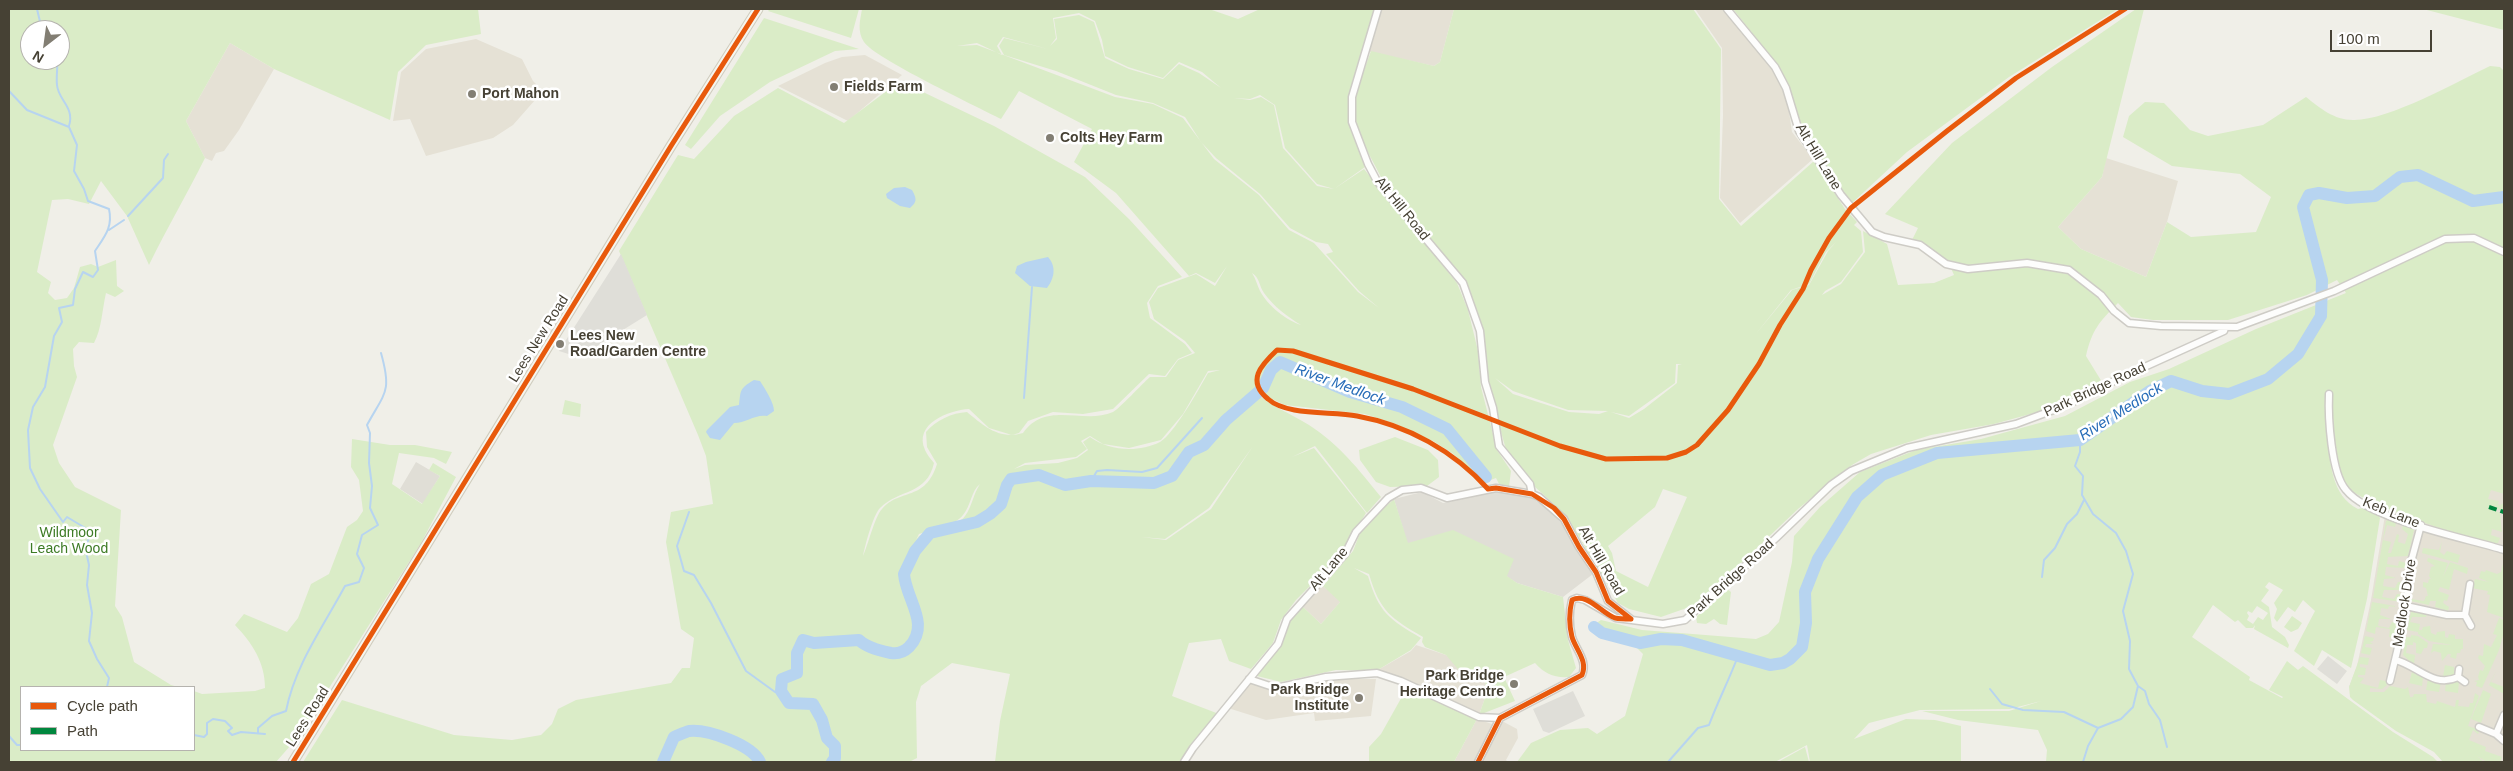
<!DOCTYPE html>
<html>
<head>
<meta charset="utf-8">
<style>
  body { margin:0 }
  #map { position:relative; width:2513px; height:771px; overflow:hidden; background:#f0efe8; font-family:Arial,sans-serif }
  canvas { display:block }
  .frame { position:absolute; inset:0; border:10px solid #464134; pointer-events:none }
  .legend { position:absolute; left:20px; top:686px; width:175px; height:65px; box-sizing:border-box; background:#fff; border:1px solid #b5b3ae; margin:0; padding:6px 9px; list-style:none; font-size:15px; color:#464134 }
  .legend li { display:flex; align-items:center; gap:10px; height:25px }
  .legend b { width:25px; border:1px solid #b5b3ae }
  .north { position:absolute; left:20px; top:20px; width:50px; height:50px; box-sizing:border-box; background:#fff; border:1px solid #b5b3ae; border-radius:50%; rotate:210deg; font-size:14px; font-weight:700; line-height:20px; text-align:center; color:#464134 }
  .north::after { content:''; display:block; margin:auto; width:18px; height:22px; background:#827e73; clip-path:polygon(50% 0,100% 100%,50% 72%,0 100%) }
  .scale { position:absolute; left:2330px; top:30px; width:102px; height:22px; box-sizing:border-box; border:2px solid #464134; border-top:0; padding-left:6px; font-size:15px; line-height:18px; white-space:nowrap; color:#464134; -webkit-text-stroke:4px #fff; paint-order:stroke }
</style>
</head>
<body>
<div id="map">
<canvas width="2513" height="771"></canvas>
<div class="frame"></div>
<ul class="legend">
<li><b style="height:6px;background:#e8590c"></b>Cycle path</li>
<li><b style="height:6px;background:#00873e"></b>Path</li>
</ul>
<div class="north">N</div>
<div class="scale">100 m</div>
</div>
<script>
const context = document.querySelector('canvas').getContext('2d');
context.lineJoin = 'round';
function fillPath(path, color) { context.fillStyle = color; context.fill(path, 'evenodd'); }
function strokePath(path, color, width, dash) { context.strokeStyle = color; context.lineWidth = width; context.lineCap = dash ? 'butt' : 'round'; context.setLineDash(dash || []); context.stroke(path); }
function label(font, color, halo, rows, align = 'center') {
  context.font = font + ' Arial,sans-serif'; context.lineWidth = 5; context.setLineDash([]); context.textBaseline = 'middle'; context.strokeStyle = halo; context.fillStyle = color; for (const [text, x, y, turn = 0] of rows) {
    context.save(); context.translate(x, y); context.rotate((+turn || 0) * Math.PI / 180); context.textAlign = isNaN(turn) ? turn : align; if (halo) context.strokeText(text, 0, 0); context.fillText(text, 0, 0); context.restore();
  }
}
fillPath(new Path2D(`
  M1377,9H1454L1440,62L1434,66L1365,51Z
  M1695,9H1723L1776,74L1788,105L1792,132L1813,159L1740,223L1720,198L1723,115L1722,48Z
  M476,39L522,59L533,81L543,91L513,125L493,138L426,156L410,119L393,121L401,72L426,49Z
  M230,43L274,69L239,130L224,151L216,153L212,161L205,158L186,121Z
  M865,55L902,75L848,121L778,86L825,63L842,57Z
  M2106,158L2178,181L2167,222L2146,277L2081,249L2058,227L2102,177Z
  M2481,481L2504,488V762H2484L2463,749L2349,687L2357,666L2371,600L2386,509L2486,541Z
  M1323,586L1341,601L1321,624L1302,606Z
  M1416,645L1446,655L1485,678L1486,695L1479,715L1376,671L1411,651Z
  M1334,679H1376L1371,716L1315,721L1314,713L1266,720L1228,708L1249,681L1276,690Z
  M1477,719L1492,724L1502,721L1517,729L1518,738L1506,760L1508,762H1454Z`), '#e5e1d5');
fillPath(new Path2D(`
  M416,462L440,476L423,504L400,489Z
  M1422,492L1443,503L1495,492L1528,496L1546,507L1565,527L1593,574L1563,597L1517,583L1506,576L1407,543L1394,499Z`), '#e0ded6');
fillPath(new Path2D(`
  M9,9H478L481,34L426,45L398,72L390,120L274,69L230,43L186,121L205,158C187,194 167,228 149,265L127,216L101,181L89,204L68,199L52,200L37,272L51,282L48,293L55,300L67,298L74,288L80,267L91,264L98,267L116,260L117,286L124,291L115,297L106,293C102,310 102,328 94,343L79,342L73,349L74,366L77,377L53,445L59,463L75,487L121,510L115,606L122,617L134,662L171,685L178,687H21V750H194V691L202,694L255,691L265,688C265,662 252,643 235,625L244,614L287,632L298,618L311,584L329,574L347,527L357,520L363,511L359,480L351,467L352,439L390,445H415L452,452L446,464L434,458L399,453L392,484L422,504L440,476L429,470L433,463L456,477L421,543L310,718L298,737L276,762H9ZM30,30H60V60H30Z
  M770,9H859L851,38L768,11Z
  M862,9H1209L1238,19L1260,9H1377L1349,100L1350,128L1365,167L1334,189L1364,169L1457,283L1468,310L1478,351L1481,387L1497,450L1511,471L1509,487L1500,486L1496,478L1485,482L1452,453L1433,441L1393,423L1365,414L1285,405L1253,390C1269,406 1290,413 1309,425C1339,444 1359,470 1381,497L1367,513L1315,446L1292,457L1314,448L1366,513L1339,557L1296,600L1281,620L1273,643L1251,669L1229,661L1221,639L1189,643L1172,696L1219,714L1185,754L1181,762H995L1000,721L1010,674L952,663L921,686L916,702L917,758L909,762H303L342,700L454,735L512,740L541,735L552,724L558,709L576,700L671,683L682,668H690L694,638L681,629L666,542L671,512L713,504L706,456L698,435L619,251L678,155L694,159L734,116L778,88L844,123L900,81L994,126L1085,177L1129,219L1182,277L1158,286L1147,303L1150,318L1185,344L1192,353L1178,359L1165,376L1149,374L1113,409L1083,414L1053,412L1028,421L1019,433L1012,435L989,428L969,409C949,410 913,424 925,450C927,455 931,459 934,463C927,495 899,489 880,508C873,515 865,546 863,556C868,545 875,516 882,509C900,488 925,502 937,464L927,447L926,432C936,420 952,413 967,412C984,426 999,440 1023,433C1046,400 1083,425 1113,412C1120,408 1142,384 1150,377H1166L1178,360L1195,353L1185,341L1154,319L1149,302L1158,288L1196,274L1215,286L1227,266L1215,283L1196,273L1189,276L1116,193L1074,162L1092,129L1019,91L1001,119C978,107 874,58 864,42C857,31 860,21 862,9ZM1079,13L1095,21L1102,40L1105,56L1128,67L1163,78L1179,62L1202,72L1221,88L1199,73L1179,64L1163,79L1129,69L1105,58L1094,22L1079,15L1054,19L1057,39L1050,46L1056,38L1053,18ZM1003,37L1048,49L1004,38L999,46L1004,55L1056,71L1116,95L1153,103L1185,117L1201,142L1216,158L1260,194L1290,228L1316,242L1328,244L1333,252L1326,254L1359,291L1379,308L1358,292L1314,243L1289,230L1259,195L1214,159L1183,118L1153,104L1115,97L977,45L957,46L977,43L1002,55L997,46ZM1260,95L1275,105L1285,148L1317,184L1334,189L1317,186L1283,148L1274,105L1261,97L1250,100L1234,98L1250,99ZM1252,273C1260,278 1259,286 1264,293C1274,307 1288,317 1301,325C1286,320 1268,306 1260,291C1257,285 1256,279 1252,273ZM1220,370L1208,373C1199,389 1174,434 1160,442C1138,453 1109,451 1090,437L1083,442L1088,450L1077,458L1058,463L1025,465L1014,469L1025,463L1076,457L1087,449L1081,441L1090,436L1103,444L1129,448L1161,440L1183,414L1208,371ZM1253,446L1211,509L1166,540L1141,537L1165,539L1209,508ZM980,484C973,494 972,507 965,516C956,528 932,531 919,536L916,540L919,534C931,530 955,526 963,515C971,506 971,491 980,484Z
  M1454,9H1693L1721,49L1719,199L1741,226L1814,161L1845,209L1857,222L1854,225L1861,231L1863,252L1841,282L1825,291L1822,295L1841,284L1865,252L1863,231L1887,244L1898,285L1934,283L1954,275C1946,254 1931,249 1912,240L1918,228L1885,214L1952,143L2052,67L2136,9H2144L2102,177L2058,227L2081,249L2146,277L2167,222L2191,237L2256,232L2271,197L2240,174L2172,166L2123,137L2129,116L2145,102L2164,103L2190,130L2208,136L2263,125L2306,97C2320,108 2334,120 2353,120C2387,121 2457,82 2490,66L2500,67L2504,71V494L2491,490L2488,499L2499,501L2498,504L2500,505L2504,503V511L2488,507L2500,513L2502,532L2492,529L2491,535L2500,538L2498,543C2477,543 2357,502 2346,486C2337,472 2338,449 2333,434L2327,437C2331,464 2331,495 2358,509L2363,508L2377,513L2380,518L2367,599L2351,668L2322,650L2314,666L2294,651L2315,611L2303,600L2295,612L2288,607L2277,622L2274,618L2277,609L2274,603L2283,590L2269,582L2265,587L2269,590L2261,601L2269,607L2272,627L2285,637L2289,645L2288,648L2254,629L2255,625L2253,628H2246L2238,620L2235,622L2213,605L2192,637L2250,677L2249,680L2282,698L2283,697L2269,690L2287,661L2298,670L2303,666L2393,732L2433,757L2438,762H2046L2047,750L2038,730L1958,720L1922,711H2009L2041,701L2010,709L1920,710L1869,723L1854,739L1906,719L1935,720L1961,726V762H1810L1807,745L1775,762H1517L1531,743L1560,730L1588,728L1597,734L1625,716L1643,654L1628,639L1589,628L1601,620L1642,630L1756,639L1768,634L1779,622L1792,562L1794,536L1820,507L1860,472L1916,450L1981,439L2065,416L2130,382L2169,369L2256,329L2346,293L2337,280L2307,295L2228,320H2153L2131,317L2118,303C2099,322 2092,330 2086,356L2102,382L2056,407L1994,424L1931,435L1871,454L1852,465L1798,509L1698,604L1661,617L1629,609L1618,603L1569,520L1555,505L1535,487L1507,453L1487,383L1479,317L1468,286L1382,179L1360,137L1355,117V95L1371,51L1434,66L1440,62ZM1836,242L1828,251L1809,285L1792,290L1755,335L1791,290L1809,284L1826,252ZM1676,364H1682L1678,365L1677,383L1644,409L1629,418L1611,412L1629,416L1675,383ZM1495,378L1513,391L1568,410L1608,411L1599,414L1569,412L1513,394ZM1663,489L1687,497L1648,587L1616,571L1612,553L1608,546L1655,507ZM2257,606L2268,613L2263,620L2258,617L2253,624L2247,620L2249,616L2247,613L2248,611L2252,613Z
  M1733,9H2118L2009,77L1907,152L1851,204L1803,130L1790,90L1776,63Z
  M2423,9H2504V30Z
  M764,18L859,49L835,51L770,82L720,116L691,149L685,145Z
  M565,400L581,404L580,417L562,414Z
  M1395,437L1428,450L1438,460L1439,477L1427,486L1390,487L1376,482L1360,460L1359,450Z
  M1394,499L1408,543L1453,530L1514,559L1507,576L1517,583L1563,597L1568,640L1576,668L1569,677C1554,678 1545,674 1535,663L1504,677L1515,701L1479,715L1486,695L1485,679L1463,675L1446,655L1425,647L1422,642L1423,637C1391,618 1380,612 1369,574L1354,568L1368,576C1379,613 1389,619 1421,638L1411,650L1376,671L1336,670L1281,682L1257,676L1280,645L1289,619L1302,606L1321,624L1340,602L1323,586L1353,551L1360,533L1374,517Z
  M2388,520L2396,523L2395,527L2387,525L2383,540L2391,542L2388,553H2391L2397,534L2399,535L2398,542L2405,544L2408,534L2402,529L2403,525L2414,530L2408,556L2388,557L2387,564L2398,566L2399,561L2406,563V568L2386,567L2385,575L2396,578L2384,579L2383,586L2395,588L2398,582H2404L2403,590H2384L2382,597L2394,599L2397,594H2403L2402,602L2373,598L2386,521Z
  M2442,541L2440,552L2444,555L2447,551L2460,555L2458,563L2422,553L2423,548L2439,550Z
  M2428,558L2448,563L2443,577L2450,562L2468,568L2467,574L2454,569L2449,590L2440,587L2438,591L2449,595L2447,601L2444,600L2443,603L2449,607L2448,611L2435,607L2436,601H2430L2429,605L2411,601V599L2424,601L2426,596H2428L2426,588L2423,587V582L2428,583L2429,579H2431L2429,576L2431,567L2435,566L2427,561Z
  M2503,564L2504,565V618L2487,612L2490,595L2487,594L2488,591L2472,588L2475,579L2489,582L2479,578L2481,571L2485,572L2486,570L2497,574L2501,572Z
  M1727,589L1731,592L1727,625L1720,624L1714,619L1706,624L1697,623L1696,617Z
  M2372,602L2395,606V607L2389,606L2388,609L2381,608L2380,615L2391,619H2379L2378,626L2389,628L2392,622L2399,623L2396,638L2389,637L2390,629L2376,627L2375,634L2366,631Z
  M2411,612L2427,614L2426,617H2412L2410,622L2420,624L2419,630H2422L2423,627L2430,626L2431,633L2436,635L2437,632L2445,631V637L2448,638L2449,634L2455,635V639H2463V649H2461L2460,653H2457L2456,659L2450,657L2451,654H2448L2442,661L2441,653L2434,651L2431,653L2433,644L2452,645L2429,641L2418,634V632L2407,630Z
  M2292,616L2302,623L2298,629L2291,632L2284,627Z
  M2499,618L2504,620V632L2499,650L2482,688L2476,686L2477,682L2474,681L2479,680L2478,677L2480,670L2483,671L2485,666L2478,658L2479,655L2483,656L2484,644L2491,647L2497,635L2493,634Z
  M2411,635L2418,636L2428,643L2427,648H2424L2421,654L2416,653V643L2413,642V645H2407L2406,653L2415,655L2414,665L2403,655L2406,637H2411Z
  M2365,636L2374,638L2373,641L2370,642L2373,644H2366L2365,647L2372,648L2370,655L2361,653Z
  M2360,657L2369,658L2368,665L2360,664V667L2366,668L2365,675H2358V677L2364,678L2360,683L2378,688L2380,680L2386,681L2387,685L2382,689L2370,688V692H2384L2390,686L2405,689L2408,687L2410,697H2413L2414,694H2426L2427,702L2436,704L2437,701L2455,707L2456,700H2459L2458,706L2469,707L2470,703H2473L2475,693L2479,696L2468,726L2480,730L2478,734L2473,730L2469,740L2486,747L2485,751L2502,757L2500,762H2487L2477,756L2484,762H2443L2434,752L2396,731L2353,700L2350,697L2349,687Z
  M2445,665L2454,667V676L2443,677Z
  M2496,671L2491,682L2504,687V694L2489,685Z
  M2412,672L2423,678L2422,686L2409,683Z
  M2428,679L2441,682L2439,692L2426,690Z
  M2446,682H2459L2458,693L2445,691Z
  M1408,686L1477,719L1454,762H1369V747L1381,734Z
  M2483,690L2491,694L2481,723L2471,719Z
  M1805,747L1809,762H1778Z`), '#daecc7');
fillPath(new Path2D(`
  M621,254L647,315L581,356V358L559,351Z
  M2328,656L2347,671L2337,684L2317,669Z
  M1573,691L1585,716L1549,733L1543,731L1533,709Z`), '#dfded8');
fillPath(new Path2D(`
  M905,187L912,190C917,199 917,202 910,208L900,206L887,198L886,194L894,188Z
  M1048,257C1057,267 1054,279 1047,288L1030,286L1015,273L1017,266L1026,262Z
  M754,380L760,381C765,389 774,402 774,411L767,416C755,414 746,423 734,423L720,440L710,438L706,432L707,430L730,407L739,405C741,390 739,389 754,380Z`), '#b7d4f0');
strokePath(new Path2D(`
  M37,9L42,30
  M57,60C58,68 56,76 57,85C58,100 75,107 69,126
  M9,91L27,110L69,127L77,145L74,171L84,189L88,201L109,209C113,227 105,236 95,251L98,270L93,277L83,272L75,289L73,305L59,308L62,322L54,336L45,387L33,407L28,430L30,468L40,489L63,522L67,517L92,532L85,547L89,565L87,585L92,613L89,641L97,659L109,678L107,687
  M128,216L163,178L164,160L168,154
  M109,230L124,220
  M1024,398L1032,287
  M2080,440V452L2075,466L2083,476L2082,495L2093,514L2116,533L2126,551L2133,574L2123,611L2130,641L2129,669L2138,686L2133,707L2121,719L2098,728L2088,746L2083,762
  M1091,481L1097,471L1107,470L1142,472L1157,468L1202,418
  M689,512L677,546L684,571L694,575L711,603L746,671L775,692L781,691
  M2042,577L2044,560L2055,548L2067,524L2077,514L2084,500
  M2138,686L2145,691L2149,704L2160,720L2167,747
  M1990,689L2002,704L2023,710L2064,712L2098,728
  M258,732V728L272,716L286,711C295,665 323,627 345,586L359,582L364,568L357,554L362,535L378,525L370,508L372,486L369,463L370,433L367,425C385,392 392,392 381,353
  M194,735L204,737L207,734V723L213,719L225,721L232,728L228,731L232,735L241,732L265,734
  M9,736L17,745H21
  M1668,762L1698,728L1709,725C1718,701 1729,680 1738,656`), '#b7d4f0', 2);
strokePath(new Path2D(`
  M1594,627L1602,633L1640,643L1661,639L1682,640L1770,665L1783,663L1790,659L1802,647L1806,623L1805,592L1818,559L1857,497L1882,475L1937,453L2080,440L2150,391L2171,381L2202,391L2229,394L2268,379L2298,354L2321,316L2322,280L2303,207L2309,195L2319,193L2347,198L2375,196L2400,177L2418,175L2473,201L2504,197
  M663,762L674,737C679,735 685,732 689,731C708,729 752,745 760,762
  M832,762L835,758V746L827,738L822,720L813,704L789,703L781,691L782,679L797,673V653L803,640L814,643L859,640C866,647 881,651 891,653C898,654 904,652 909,647C931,624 906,600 904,574L915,551L930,533L977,522L990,514L1001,504L1007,485L1011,479L1039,475L1065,485L1091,481L1154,483L1172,476L1189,452L1204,445L1226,420L1263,388L1271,370L1280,362L1350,392L1402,407L1447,429L1486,477`), '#b7d4f0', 12);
const minor = new Path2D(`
  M1378,9L1352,97V122L1368,164L1377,181L1463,283L1480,331L1485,382L1493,408L1499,446L1530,484L1532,494
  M1727,9L1775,67L1786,88L1799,131L1841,195L1872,232L1884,237L1920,245L1946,264L1968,269L2027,263L2069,270L2101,295L2114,311L2129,323L2161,326L2237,327L2334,291L2445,239L2474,238L2504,252
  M2329,394C2328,417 2331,473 2346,490C2370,520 2466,538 2504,550
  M2406,606L2447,615H2465L2470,584
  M2465,615L2471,626
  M2395,660C2416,664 2433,689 2458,677
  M2458,677L2465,682
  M2458,677L2459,669
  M1249,679L1276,688L1326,677L1377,673L1401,681L1479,717L1500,718L1582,675C1588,661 1576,650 1572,637C1569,625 1569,612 1572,600L1577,598L1585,600L1616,618L1663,624L1685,620L1776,538L1831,485L1851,471L1907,448L2016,424L2067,405L2118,379L2224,331L2225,328
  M2390,681L2404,622L2411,562L2421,525
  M2479,727L2496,734L2504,741
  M2496,734L2504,715
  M1184,762L1193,748L1278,644L1287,619L1345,554L1356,532L1388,498L1402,490L1421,488L1447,498L1496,488L1532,494L1539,497L1564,519L1579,547L1596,572L1608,601L1631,619
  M1478,762L1500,718`);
const secondary = new Path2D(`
  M293,762L671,146L758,9`);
strokePath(minor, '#ceccc6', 9);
strokePath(secondary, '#d0cdbf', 11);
strokePath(minor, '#fdfdfc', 6);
strokePath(secondary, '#f6f5ee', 9);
strokePath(new Path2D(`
  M2489,507L2504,512`), '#00873e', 4, [8, 4]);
strokePath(new Path2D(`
  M1631,619L1608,601L1596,572L1579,547L1564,519L1554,508L1532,494L1496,488L1488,489C1454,451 1407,425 1357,416C1331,411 1287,416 1268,399C1246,381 1261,365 1277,350L1293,351L1413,389L1560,446L1606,459L1667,458L1686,452L1697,445L1728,410L1759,364L1780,325L1803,289L1811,270L1829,238L1851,208L1947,131L2016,78L2125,9
  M293,762L671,146L758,9
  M1478,762L1500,718L1582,675C1588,661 1576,650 1572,637C1569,625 1569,612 1572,600C1587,592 1601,613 1615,618C1620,619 1625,619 1631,619`), '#e8590c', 5);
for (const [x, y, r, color] of [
  [834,87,5,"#827e73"],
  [472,94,5,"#827e73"],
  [1050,138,5,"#827e73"],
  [560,344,5,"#827e73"],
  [1514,684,5,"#827e73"],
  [1359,698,5,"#827e73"]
]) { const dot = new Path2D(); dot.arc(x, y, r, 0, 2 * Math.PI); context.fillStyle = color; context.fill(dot); strokePath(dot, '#fff', 2); }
label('bold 14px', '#464134', '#fff', [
  ["Fields Farm",844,87],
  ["Port Mahon",482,94],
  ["Colts Hey Farm",1060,138],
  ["Lees New",570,336],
  ["Road/Garden Centre",570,352],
  ["Park Bridge",1504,676,"right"],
  ["Heritage Centre",1504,692,"right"],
  ["Park Bridge",1349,690,"right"],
  ["Institute",1349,706,"right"]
], 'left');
label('14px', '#464134', '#fff', [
  ["Alt Hill Lane",1818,157,59],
  ["Alt Hill Road",1402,209,51],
  ["Lees New Road",539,339,-58],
  ["Park Bridge Road",2095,390,-25],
  ["Keb Lane",2391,513,22],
  ["Alt Hill Road",1601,561,60],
  ["Alt Lane",1329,569,-50],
  ["Park Bridge Road",1731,579,-42],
  ["Medlock Drive",2405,603,-81],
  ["Lees Road",308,717,-58]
]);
label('14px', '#3d7b25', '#fff', [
  ["Wildmoor",69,533],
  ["Leach Wood",69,549]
]);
label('italic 15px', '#286db8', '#fff', [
  ["River Medlock",1340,385,20],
  ["River Medlock",2121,412,-32]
]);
</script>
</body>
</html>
